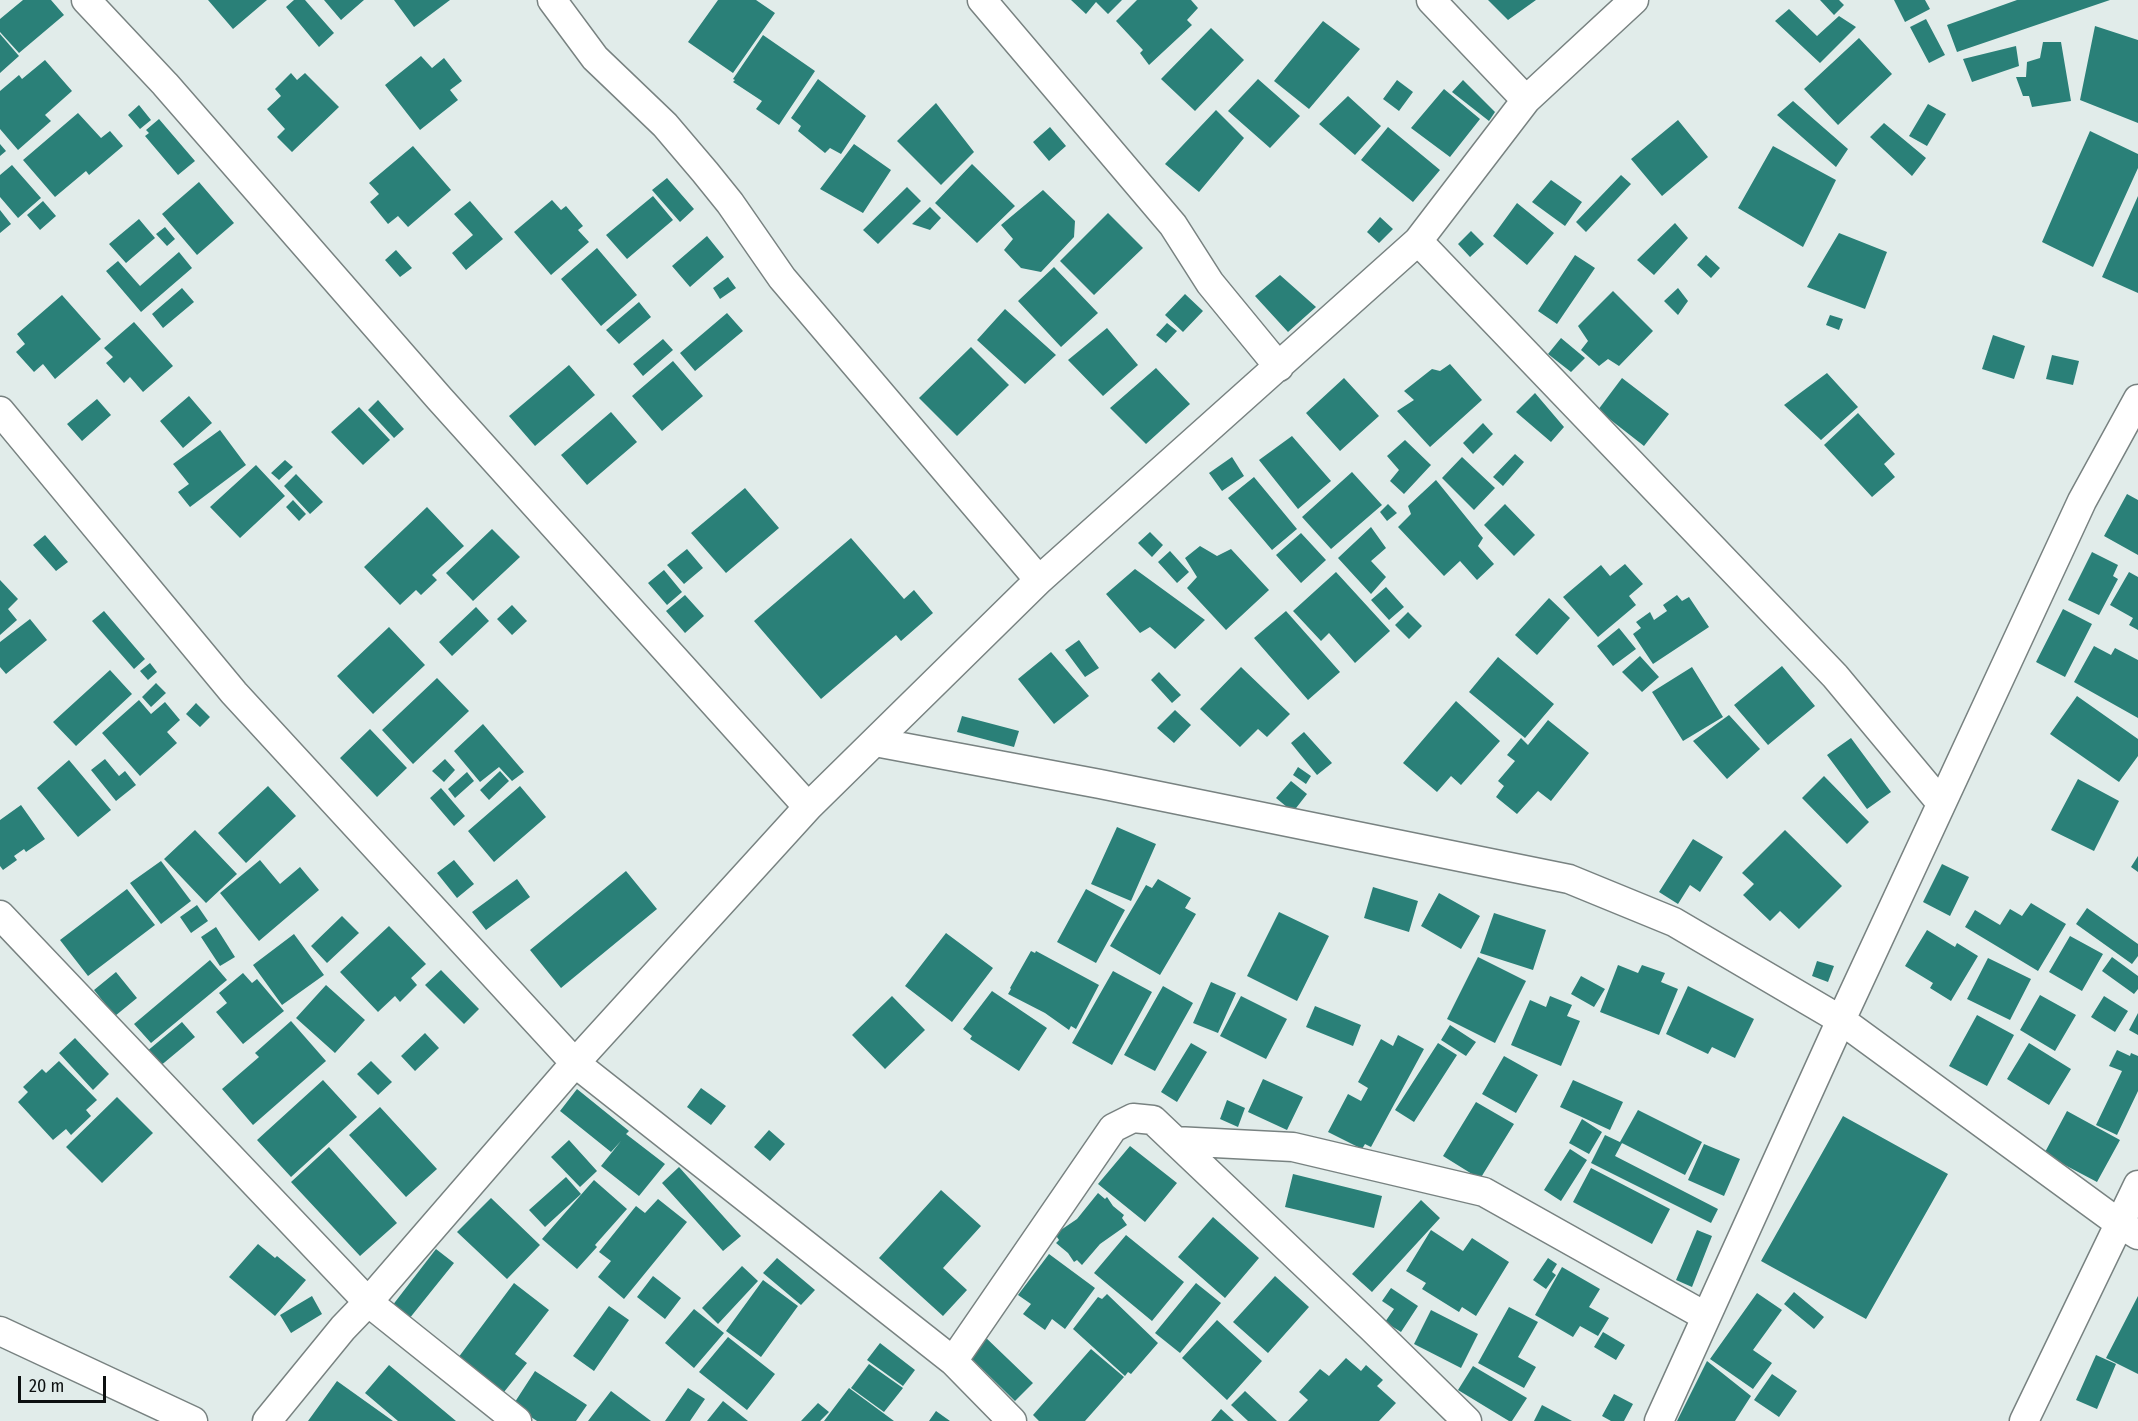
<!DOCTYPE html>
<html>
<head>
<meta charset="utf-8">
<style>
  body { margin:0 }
  #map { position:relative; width:2138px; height:1421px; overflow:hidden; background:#e1ecea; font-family:"Fira Sans Condensed",sans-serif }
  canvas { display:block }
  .scale { position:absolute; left:18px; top:1376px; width:88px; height:27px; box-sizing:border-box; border:3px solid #0d1010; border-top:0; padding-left:8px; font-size:18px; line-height:21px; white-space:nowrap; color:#0d1010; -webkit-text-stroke:4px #e1ecea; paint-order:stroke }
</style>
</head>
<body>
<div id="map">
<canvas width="2138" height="1421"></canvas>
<div class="scale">20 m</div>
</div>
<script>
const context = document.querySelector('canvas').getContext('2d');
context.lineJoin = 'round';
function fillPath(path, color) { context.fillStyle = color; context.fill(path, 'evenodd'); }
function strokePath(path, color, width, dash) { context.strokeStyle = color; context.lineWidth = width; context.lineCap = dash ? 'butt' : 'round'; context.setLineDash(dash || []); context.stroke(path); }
fillPath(new Path2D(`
  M23,0H51L64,15L19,53L0,32V19Z
  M208,0H267L233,29Z
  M294,0H305L334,33L319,47L286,7Z
  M324,0H364L341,20Z
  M394,0H450L414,27Z
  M718,0H756L775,13L733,73L688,42Z
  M1071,0H1122L1108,14L1096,2L1086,14Z
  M1137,0H1191L1198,8L1187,20L1192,25L1149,65L1140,53L1143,50L1116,21Z
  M1488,0H1536L1508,20Z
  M1820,0H1839L1844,5L1834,15Z
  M1894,0H1925L1930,9L1905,22Z
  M2017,0H2110L1957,52L1947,25Z
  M1789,9L1817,36L1839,16L1856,27L1820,63L1775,21Z
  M1926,19L1945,55L1929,63L1910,27Z
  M1323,21L1360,49L1309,109L1274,81Z
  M2095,26L2138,40V123L2080,100Z
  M1211,28L1244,60L1195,111L1161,79Z
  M0,34L19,56L0,73Z
  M763,35L815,71L779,125L756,109L762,101L733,82L735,80L733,79Z
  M1859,38L1892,74L1838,125L1804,89Z
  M2043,42H2061L2071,101L2032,107L2029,96H2023L2016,77H2026L2027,62L2040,58Z
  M2016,46L2019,66L1972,82L1963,59Z
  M421,56L432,68L444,58L462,81L450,90L458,100L420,130L385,85Z
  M45,60L72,91L45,115L51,121L18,150L0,129V91L19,75L22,79Z
  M291,73L297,80L305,73L339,107L292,152L277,137L285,129L267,109L281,96L275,89Z
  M818,79L866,116L841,154L830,148L825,153L798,131L801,126L791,118Z
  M1258,79L1300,116L1270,148L1228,111Z
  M1397,80L1413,92L1399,111L1383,99Z
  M1463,80L1495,112L1489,121L1452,92Z
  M1444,89L1480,119L1450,157L1411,128Z
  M1348,96L1381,126L1355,155L1319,124Z
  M1793,101L1848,149L1836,167L1777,115Z
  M936,103L974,152L941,185L897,141Z
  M1928,104L1946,114L1927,146L1909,136Z
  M139,105L151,120L140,129L128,115Z
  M1216,110L1244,138L1199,192L1165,164Z
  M78,113L101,138L110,131L123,146L89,175L86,171L55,197L23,160Z
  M159,119L195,161L178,175L145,136L149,133L146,130Z
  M1678,120L1708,157L1662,196L1631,159Z
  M1884,123L1926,158L1912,176L1870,137Z
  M1050,127L1066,146L1049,161L1033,142Z
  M1388,127L1440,170L1413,202L1361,160Z
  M2090,131L2138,154V168L2093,267L2042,242Z
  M0,144L6,151L0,156Z
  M854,144L891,170L863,213L820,189Z
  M413,146L451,190L408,227L398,216L388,224L370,202L379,194L369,183Z
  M1773,146L1836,180L1803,247L1738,208Z
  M972,164L1015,206L977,243L935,203Z
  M12,165L41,198L18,218L0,197V175Z
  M1621,175L1631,184L1586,232L1576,222Z
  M667,178L694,209L680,222L652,190Z
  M1551,180L1582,202L1565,226L1532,202Z
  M199,182L234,223L197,255L162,214Z
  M907,187L921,201L878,244L863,230Z
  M1043,190L1075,221L1074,237L1041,272L1021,268L1004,250L1013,239L1001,225Z
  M653,196L673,220L627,259L606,235Z
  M2138,196V293L2102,277Z
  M552,200L561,210L566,206L583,226L578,230L589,242L551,275L514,232Z
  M43,201L56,216L40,230L27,215Z
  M470,201L503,239L466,270L452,253L473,235L454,214Z
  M1517,203L1554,233L1527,265L1493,236Z
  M930,207L941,218L930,230L912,224Z
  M0,210L11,224L0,233Z
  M1108,213L1143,248L1094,295L1060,261Z
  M1380,217L1393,229L1379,243L1367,232Z
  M139,219L155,238L126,263L109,244Z
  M1675,223L1688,238L1654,275L1637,260Z
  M165,227L175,239L167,246L156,234Z
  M1471,231L1484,244L1470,257L1458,244Z
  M1839,233L1887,252L1865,309L1807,287Z
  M707,236L724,257L690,287L672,266Z
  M597,248L637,295L601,326L561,279Z
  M396,250L412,268L400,277L385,260Z
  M179,252L192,268L141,312L106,271L118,261L140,286Z
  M1575,255L1595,268L1557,324L1538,311Z
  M1706,255L1720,268L1711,278L1697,265Z
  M1054,267L1098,313L1061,347L1018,301Z
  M1280,275L1316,307L1288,332L1255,296Z
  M728,277L736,288L720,299L713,288Z
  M182,288L194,302L163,328L152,314Z
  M1678,288L1688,301L1678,315L1664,301Z
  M1613,291L1653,331L1619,366L1608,359L1599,366L1581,350L1588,341L1578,326Z
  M1185,294L1203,311L1183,332L1165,315Z
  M62,295L101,339L55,379L43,364L34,372L16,352L25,344L17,334Z
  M639,302L651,317L619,344L606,330Z
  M1005,309L1056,355L1025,384L977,340Z
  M727,313L743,331L695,371L680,353Z
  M1830,315L1843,319L1839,330L1826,325Z
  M134,322L173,366L143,392L130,377L124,383L106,363L113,357L104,348Z
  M1167,323L1177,331L1166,343L1156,335Z
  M1107,328L1138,365L1103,396L1068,360Z
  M1993,335L2025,346L2014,379L1982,369Z
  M1561,338L1585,358L1571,372L1548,354Z
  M663,339L673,350L643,376L633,364Z
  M971,347L1009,385L957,436L919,398Z
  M2052,355L2079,361L2073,385L2046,379Z
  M673,361L703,396L662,431L632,396Z
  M1450,364L1482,400L1430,447L1397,411L1414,400L1404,391L1432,369L1440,371Z
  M569,365L595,395L535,446L509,416Z
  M1156,368L1190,404L1146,444L1110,408Z
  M1827,373L1858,407L1821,440L1784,405Z
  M1344,378L1379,416L1340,451L1306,413Z
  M1622,378L1669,414L1644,446L1598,410Z
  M1535,393L1564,427L1551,442L1516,412Z
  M189,396L212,423L183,448L160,421Z
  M97,399L111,415L82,441L67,424Z
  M378,400L404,429L394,438L368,410Z
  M359,407L390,440L363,465L331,432Z
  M611,412L637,442L587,485L561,455Z
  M1858,413L1895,454L1884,464L1895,477L1872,497L1824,445Z
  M1483,423L1493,434L1473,454L1463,443Z
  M220,430L246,465L190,507L178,492L189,484L173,464Z
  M1292,436L1331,481L1298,509L1259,460Z
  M1405,440L1431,465L1404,494L1390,481L1399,470L1387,456Z
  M1515,454L1524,462L1503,486L1493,477Z
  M1232,457L1244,476L1222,491L1209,473Z
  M1462,457L1495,488L1474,510L1442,478Z
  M285,460L293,467L279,480L271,473Z
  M256,465L285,496L240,538L210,507Z
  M1352,472L1382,505L1331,549L1302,517Z
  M296,474L323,502L310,514L284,486Z
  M1254,477L1297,529L1272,550L1228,498Z
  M1436,480L1483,538L1478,546L1494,564L1477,580L1460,561L1444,576L1398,527L1411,514L1408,506Z
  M745,488L779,528L726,573L691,533Z
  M2127,494L2138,500V555L2104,536Z
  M293,500L306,514L299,521L286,507Z
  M1388,504L1397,513L1387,521L1380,512Z
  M1505,504L1535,535L1514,556L1484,525Z
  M427,507L464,546L432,575L437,580L421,595L416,590L400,605L364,567Z
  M1371,527L1386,548L1371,561L1386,577L1371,594L1338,558Z
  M492,529L520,557L473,601L446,573Z
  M1150,532L1163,545L1152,557L1138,543Z
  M1301,533L1326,560L1301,583L1276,555Z
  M45,535L68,562L56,571L33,545Z
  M851,538L904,599L914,590L933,613L901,641L896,635L821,699L754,621Z
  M1200,546L1217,556L1231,549L1269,590L1226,630L1187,588L1197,577L1185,558Z
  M687,549L703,568L684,584L667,565Z
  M1170,551L1189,572L1177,583L1158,562Z
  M2092,552L2118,565L2113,576L2118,579L2099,615L2068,600Z
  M1625,564L1643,584L1629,596L1636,605L1598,637L1563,597L1601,565L1610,576Z
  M1135,569L1205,620L1175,649L1150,627L1140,633L1106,594Z
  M664,570L682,592L667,605L648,583Z
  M1336,572L1390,631L1355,663L1329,633L1321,641L1293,611Z
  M2129,572L2138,577V630L2129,625L2133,618L2110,605Z
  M0,580L18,599L8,609L17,620L0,635Z
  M1386,587L1404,607L1389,620L1371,600Z
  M685,595L704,616L685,633L666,611Z
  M1677,595L1682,601L1689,597L1709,627L1653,664L1633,634L1641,628L1636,622L1650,612L1654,620L1667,611L1663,605Z
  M1549,598L1570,618L1537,655L1515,635Z
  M512,605L527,621L512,635L497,619Z
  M476,607L489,621L452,656L439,642Z
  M2063,609L2092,624L2065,677L2036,662Z
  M104,611L145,659L134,669L92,621Z
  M1286,611L1340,672L1308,700L1254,638Z
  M1408,612L1422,626L1409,639L1395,625Z
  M30,619L47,640L6,674L0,667V642Z
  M389,627L425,665L373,714L337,676Z
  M1619,628L1636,649L1613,666L1597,646Z
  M1079,640L1099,668L1085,677L1065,650Z
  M2094,646L2111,655L2115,648L2138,660V718L2074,682Z
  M1051,652L1089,696L1054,724L1018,679Z
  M1640,656L1659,677L1642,692L1622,672Z
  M1498,657L1554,704L1525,738L1469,692Z
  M150,663L157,672L148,680L140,671Z
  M1782,666L1815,706L1768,745L1734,705Z
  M1241,667L1290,714L1267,737L1258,729L1240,747L1200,709Z
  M1692,667L1723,717L1683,741L1652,692Z
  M110,670L132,694L76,746L53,722Z
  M1159,672L1181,695L1172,703L1151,680Z
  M437,678L469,711L413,764L382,730Z
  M156,683L166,693L151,707L142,697Z
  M2077,696L2138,739V756L2119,782L2050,734Z
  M139,700L151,714L165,702L180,720L167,732L177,743L140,776L102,733Z
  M1456,701L1500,741L1461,785L1451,776L1437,792L1403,763Z
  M196,703L210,717L200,727L186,714Z
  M1175,710L1191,725L1174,743L1157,728Z
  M1729,715L1760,749L1727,779L1693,741Z
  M962,716L1019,731L1014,747L957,732Z
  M1548,720L1589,753L1551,801L1538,791L1517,814L1496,797L1504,786L1498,781L1515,761L1507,755L1521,738L1528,745Z
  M483,724L524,772L512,781L499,767L480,782L454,751Z
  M370,729L407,768L377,797L340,758Z
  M1304,732L1332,763L1317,775L1291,743Z
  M1851,738L1891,792L1867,809L1827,755Z
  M105,759L119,776L125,771L136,785L116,801L91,770Z
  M445,759L455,770L444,782L432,771Z
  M69,760L111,810L78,837L37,788Z
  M1298,767L1311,776L1306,784L1293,775Z
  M500,771L509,781L489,800L480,790Z
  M467,772L474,781L455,798L448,789Z
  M1824,776L1869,822L1847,844L1802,798Z
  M2078,779L2119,801L2094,851L2051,830Z
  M1291,781L1307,794L1293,812L1276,798Z
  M268,786L296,816L246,863L218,833Z
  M520,786L546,817L494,862L468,831Z
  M441,788L465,816L454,826L430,798Z
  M21,805L45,839L26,852L24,849L14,856L17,860L3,870L0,866V820Z
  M1117,827L1156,844L1131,901L1091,884Z
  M195,830L237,874L206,903L164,859Z
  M1785,830L1842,886L1799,929L1780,911L1770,921L1743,895L1754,884L1742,873Z
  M1693,839L1723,857L1700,892L1690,885L1678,904L1659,892Z
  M2138,856V872L2131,867Z
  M260,860L280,884L300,867L319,890L259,941L220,893Z
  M454,860L474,884L457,898L437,873Z
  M161,861L191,901L161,924L130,883Z
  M1942,864L1969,877L1950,916L1923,902Z
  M626,871L657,909L561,988L530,950Z
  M517,879L530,897L486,930L472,912Z
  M1158,879L1191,898L1185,908L1196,914L1160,975L1110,946L1146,885L1152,888Z
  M1373,887L1418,901L1409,932L1364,918Z
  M127,889L155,925L88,976L60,940Z
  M1086,889L1125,910L1096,963L1057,942Z
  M1439,893L1480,916L1461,949L1421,926Z
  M2031,903L2066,924L2038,971L1965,927L1975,910L2000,925L2010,909L2022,916Z
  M197,905L208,921L191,933L180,917Z
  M2087,908L2138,944V956L2132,964L2076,924Z
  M1279,912L1329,936L1297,1001L1247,976Z
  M1494,913L1546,930L1533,970L1480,953Z
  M342,916L359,933L327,963L311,946Z
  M389,926L426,964L411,978L417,985L400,1002L395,996L378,1012L340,972Z
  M216,927L235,957L220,966L201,937Z
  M1927,930L1955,947L1957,943L1978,956L1951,1001L1930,988L1933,983L1905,966Z
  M946,933L993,968L952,1022L905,986Z
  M294,934L324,975L282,1005L253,965Z
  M2070,936L2103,954L2082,991L2049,972Z
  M1031,951L1035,953L1036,951L1099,985L1076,1029L1071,1026L1069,1030L1045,1013L1008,994L1011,989L1010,988Z
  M1478,957L1526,981L1495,1043L1447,1019Z
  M2112,957L2138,976V989L2134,994L2102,971Z
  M1988,958L2031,979L2010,1020L1967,999Z
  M210,960L227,980L151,1043L134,1024Z
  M1817,961L1834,966L1828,982L1812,976Z
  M1618,965L1638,973L1642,965L1665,973L1661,982L1678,989L1659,1035L1600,1012Z
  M441,970L479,1009L464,1024L425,985Z
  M1113,971L1152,992L1112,1065L1072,1043Z
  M116,972L137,998L115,1016L94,990Z
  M243,973L252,983L257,979L284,1011L243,1044L216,1012L227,1003L219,993Z
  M1581,976L1605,989L1594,1007L1571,994Z
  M1211,982L1236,993L1218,1033L1193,1023Z
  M326,985L365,1020L335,1053L296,1018Z
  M1163,986L1193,1003L1155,1071L1124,1055Z
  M1688,986L1754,1019L1735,1058L1712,1047L1708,1054L1666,1034Z
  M992,991L1047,1028L1019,1071L970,1039L972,1036L963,1029Z
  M2040,995L2076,1015L2055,1051L2020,1030Z
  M892,996L925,1030L885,1069L852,1035Z
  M1241,996L1287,1019L1266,1059L1220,1036Z
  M1550,996L1572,1005L1567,1016L1580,1021L1561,1066L1511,1045L1530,1000L1546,1007Z
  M2104,996L2128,1011L2115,1032L2091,1017Z
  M1315,1006L1361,1025L1353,1046L1306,1027Z
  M2138,1013V1035L2129,1030Z
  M1977,1015L2014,1035L1987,1086L1949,1066Z
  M291,1021L326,1061L253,1125L222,1089L259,1057L255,1053Z
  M182,1022L195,1037L159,1067L146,1052Z
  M1450,1025L1476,1042L1466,1056L1441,1040Z
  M425,1033L439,1048L415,1071L401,1056Z
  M1398,1035L1424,1049L1371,1147L1365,1144L1362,1149L1328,1132L1348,1094L1361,1101L1368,1088L1358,1082L1381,1039L1393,1046Z
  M75,1038L109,1074L93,1090L59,1053Z
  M1191,1043L1207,1052L1177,1102L1161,1092Z
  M1438,1043L1457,1055L1414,1122L1395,1110Z
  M2029,1043L2071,1069L2049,1105L2007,1079Z
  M2117,1050L2130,1056L2131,1053L2138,1056V1091L2117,1135L2096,1125L2122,1071L2109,1066Z
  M1504,1056L1538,1075L1516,1113L1482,1094Z
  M59,1061L97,1100L86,1110L91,1116L71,1135L66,1129L53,1140L18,1102L28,1092L23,1087L42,1069L46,1073Z
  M371,1061L392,1082L378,1095L357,1074Z
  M1263,1079L1303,1097L1287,1130L1248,1112Z
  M323,1080L357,1117L291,1177L257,1140Z
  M1573,1080L1623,1102L1610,1130L1560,1107Z
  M701,1088L726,1106L711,1125L687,1107Z
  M577,1089L629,1131L626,1134L665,1164L639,1196L601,1166L621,1141L611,1152L560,1111Z
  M117,1097L153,1133L102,1183L66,1147Z
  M1227,1100L1245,1108L1238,1127L1220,1119Z
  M1476,1102L1514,1124L1480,1179L1443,1156Z
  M380,1107L437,1169L406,1197L349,1135Z
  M1638,1110L1702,1142L1685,1175L1620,1142Z
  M2067,1111L2120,1140L2097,1182L2044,1154Z
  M1843,1116L1948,1174L1866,1319L1761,1261Z
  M1582,1119L1602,1132L1589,1154L1569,1143Z
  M769,1130L785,1144L770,1161L754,1147Z
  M1605,1135L1622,1143L1615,1156L1718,1209L1711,1223L1591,1163Z
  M569,1140L597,1171L580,1187L551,1157Z
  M1704,1144L1740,1159L1724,1196L1688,1180Z
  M1130,1146L1177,1183L1145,1222L1098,1184Z
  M329,1147L397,1223L360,1256L291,1182Z
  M1570,1149L1587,1160L1561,1201L1544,1190Z
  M679,1167L741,1236L723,1251L662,1183Z
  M1591,1168L1670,1209L1652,1244L1573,1202Z
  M1293,1174L1382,1196L1374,1228L1285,1207Z
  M566,1177L581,1194L545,1227L529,1210Z
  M594,1180L627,1209L595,1245L597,1247L577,1269L542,1239Z
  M941,1190L981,1226L943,1268L967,1290L943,1316L879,1258Z
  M1098,1193L1105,1199L1107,1197L1113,1206L1124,1215L1122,1218L1127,1225L1100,1244L1082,1265L1077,1260L1074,1262L1068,1253L1056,1243L1059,1240L1055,1234L1077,1219Z
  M491,1198L540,1245L507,1279L457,1232Z
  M658,1199L687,1222L624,1299L598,1277L611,1261L599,1252L636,1206L645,1213Z
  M1421,1200L1440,1218L1372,1292L1352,1274Z
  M1213,1217L1259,1258L1225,1298L1178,1257Z
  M1431,1230L1463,1251L1472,1238L1509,1262L1476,1316L1462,1307L1459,1312L1422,1289L1426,1283L1406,1271Z
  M1697,1230L1712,1236L1692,1287L1676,1280Z
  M1126,1235L1184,1282L1152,1321L1094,1273Z
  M258,1244L275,1258L277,1256L306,1280L275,1316L229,1277Z
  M436,1249L454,1263L409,1319L392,1306Z
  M1049,1254L1095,1288L1065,1329L1052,1319L1045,1330L1023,1314L1031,1304L1018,1295Z
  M777,1258L815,1290L801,1305L763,1273Z
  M1548,1258L1557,1264L1552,1272L1556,1275L1546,1289L1533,1280Z
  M742,1266L758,1281L718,1324L702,1308Z
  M1562,1267L1600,1289L1589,1307L1609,1318L1598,1336L1580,1326L1573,1337L1535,1315Z
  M653,1276L681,1298L665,1319L637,1297Z
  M1275,1276L1309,1307L1268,1353L1233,1322Z
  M763,1280L798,1306L761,1357L726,1331Z
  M514,1283L549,1310L515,1354L527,1363L504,1392L458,1358Z
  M1196,1283L1221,1303L1180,1353L1155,1333Z
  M1391,1288L1418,1306L1401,1332L1385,1322L1394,1309L1382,1301Z
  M1794,1292L1824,1317L1814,1329L1784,1304Z
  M1757,1293L1782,1310L1753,1350L1772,1363L1753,1389L1710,1359Z
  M1107,1294L1158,1343L1131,1374L1128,1372L1125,1376L1073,1329L1098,1297L1102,1299Z
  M312,1296L322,1314L291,1333L280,1315Z
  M2138,1296V1374L2106,1358Z
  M609,1306L629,1320L594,1371L573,1356Z
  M1509,1307L1538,1322L1518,1357L1536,1367L1524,1388L1478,1363Z
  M694,1309L724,1333L694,1368L665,1343Z
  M1431,1310L1478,1334L1461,1368L1414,1344Z
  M1217,1320L1262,1361L1227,1400L1182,1358Z
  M1603,1332L1625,1345L1616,1360L1594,1347Z
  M982,1334L1033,1383L1015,1401L965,1352Z
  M728,1337L775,1374L747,1410L699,1372Z
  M880,1343L915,1370L903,1386L867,1360Z
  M1091,1349L1124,1377L1085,1421H1039L1033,1415Z
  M2096,1355L2116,1364L2097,1409L2076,1400Z
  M1346,1358L1361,1371L1366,1365L1383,1380L1377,1386L1396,1403L1379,1421H1288L1308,1400L1299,1392L1320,1369L1329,1376Z
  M1707,1361L1751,1396L1735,1421H1677Z
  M869,1364L903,1388L884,1412L851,1388Z
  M389,1365L456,1421H398L365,1393Z
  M1473,1366L1527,1398L1512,1421H1509L1458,1390Z
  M535,1371L587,1405L576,1421H537L513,1405Z
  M1772,1374L1797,1391L1779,1417L1754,1400Z
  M337,1381L393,1421H308Z
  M688,1388L705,1399L690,1421H665Z
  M849,1388L894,1421H824Z
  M611,1391L651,1421H588Z
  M1245,1391L1277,1421H1248L1231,1405Z
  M1614,1394L1633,1404L1624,1421H1611L1602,1416Z
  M723,1401L748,1421H707Z
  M818,1403L829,1412L820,1421H801Z
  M1542,1405L1572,1421H1534Z
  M1221,1409L1234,1421H1211Z
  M936,1411L950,1421H929Z`), '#2a8078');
const minor = new Path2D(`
  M86,0L165,84L439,398L808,807
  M552,0L595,58L665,125L705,172L730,203L782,278L1039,580
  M982,0L1173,225L1210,283L1279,367
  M1431,0L1526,100
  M1418,241L1835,676L1941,803
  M0,411L234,693L575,1063L953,1361L1012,1421
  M875,742L1100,784L1569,879L1674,922L1841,1020L2120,1224L2138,1235
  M0,915L368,1302L343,1328L267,1421
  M1175,1141L1293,1147L1484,1192L1705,1316
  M0,1331L193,1421
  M953,1361L1113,1128L1133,1118L1153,1120L1371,1327L1467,1421
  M517,1421L368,1302L575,1063L808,807L1039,580L1418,241L1526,100L1634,0
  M1659,1421L1841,1020L2082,501L2138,399
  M2024,1421L2138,1185`);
strokePath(minor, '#788281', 31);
strokePath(minor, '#fff', 28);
</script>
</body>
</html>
